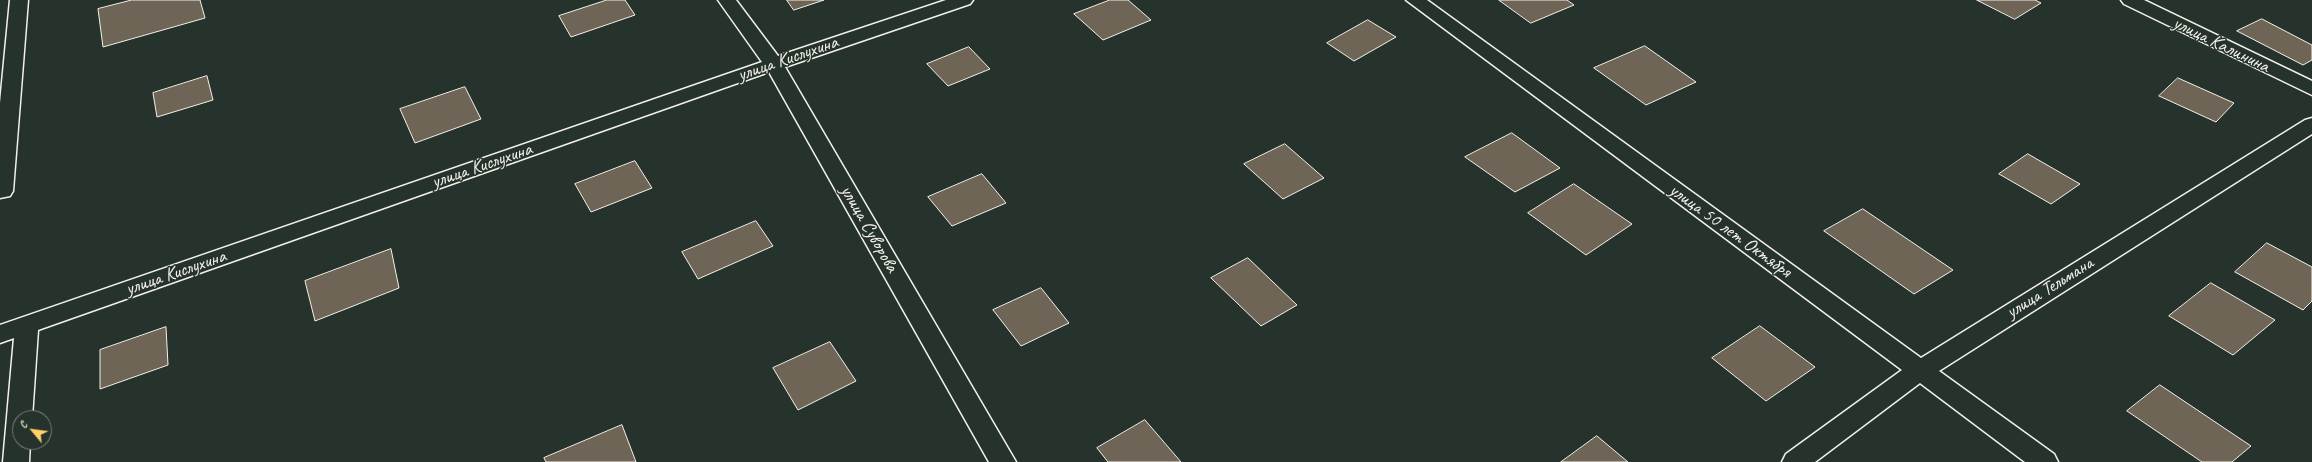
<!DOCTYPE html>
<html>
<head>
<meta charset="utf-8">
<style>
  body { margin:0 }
  #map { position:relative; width:2312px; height:462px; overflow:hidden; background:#26332d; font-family:Caveat,sans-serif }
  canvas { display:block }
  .north { position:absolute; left:12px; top:410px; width:40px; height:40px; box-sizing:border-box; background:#26332d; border:1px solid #787f78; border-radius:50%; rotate:299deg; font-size:11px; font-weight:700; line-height:16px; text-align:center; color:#f4f1e8 }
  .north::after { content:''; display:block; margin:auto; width:14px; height:18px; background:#ffd166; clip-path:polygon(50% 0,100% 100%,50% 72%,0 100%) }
</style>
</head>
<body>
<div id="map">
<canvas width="2312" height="462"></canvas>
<div class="north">С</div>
</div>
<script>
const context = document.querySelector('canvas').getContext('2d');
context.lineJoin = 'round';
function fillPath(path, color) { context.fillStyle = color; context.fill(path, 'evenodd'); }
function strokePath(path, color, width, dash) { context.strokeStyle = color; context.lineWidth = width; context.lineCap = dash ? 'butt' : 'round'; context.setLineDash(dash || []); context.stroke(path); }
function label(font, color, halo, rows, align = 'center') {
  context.font = font + ' Caveat,sans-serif'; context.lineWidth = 3; context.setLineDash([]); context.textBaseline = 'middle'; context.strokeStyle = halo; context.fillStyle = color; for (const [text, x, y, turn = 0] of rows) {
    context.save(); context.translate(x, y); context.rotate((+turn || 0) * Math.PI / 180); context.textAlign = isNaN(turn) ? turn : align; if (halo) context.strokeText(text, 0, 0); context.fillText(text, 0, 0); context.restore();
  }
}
const building = new Path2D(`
  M132,0H200L205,18L103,47L98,9Z
  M607,0H625L635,15L571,37L559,16Z
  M787,0H824L794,10Z
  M1110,0H1128L1151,20L1103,40L1074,14Z
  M1499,0H1567L1574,5L1531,23Z
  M1977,0H2035L2041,3L2015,19Z
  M2262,19L2312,45V60L2303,65L2237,31Z
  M1368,20L1396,37L1354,61L1327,43Z
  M1645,46L1696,82L1646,105L1594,68Z
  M969,47L990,69L948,86L927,64Z
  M207,76L213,100L157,117L153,93Z
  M2178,78L2234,103L2216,122L2159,96Z
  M465,87L481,119L415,143L400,109Z
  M1512,133L1560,168L1515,192L1465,157Z
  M1285,144L1324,178L1283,199L1244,164Z
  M2028,154L2080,184L2051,204L1999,174Z
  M635,161L652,188L591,212L575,184Z
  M982,174L1006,203L952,226L928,197Z
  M1574,184L1632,224L1586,255L1528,213Z
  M1863,209L1953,270L1914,294L1824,231Z
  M756,221L773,246L698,279L682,252Z
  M2267,243L2312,267V301L2303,310L2235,272Z
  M391,249L399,288L315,321L305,281Z
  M1248,258L1297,305L1261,326L1211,278Z
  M2211,283L2275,320L2233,355L2169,316Z
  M1041,288L1069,323L1021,346L993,310Z
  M1760,326L1815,367L1766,401L1712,358Z
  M166,327L168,365L100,389V350Z
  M830,342L856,381L798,410L773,368Z
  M2160,385L2251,446L2232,462H2202L2127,411Z
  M1145,420L1181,462H1108L1097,448Z
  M622,425L636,462H546L544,458Z
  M1597,436L1628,462H1561Z`);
fillPath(building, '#6e6557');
strokePath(building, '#f4f1e8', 1);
const minor = new Path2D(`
  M10,0H28L13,191L10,196L0,198V103Z
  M718,0H736L778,56L946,0H973L970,4L785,67L1016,462H989L769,72L38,330L32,418H20V442H30L29,462H3L14,338L0,343V325L762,62Z
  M1406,0H1427L1921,358L2305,120L2312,118V134L1939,371L2054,454L2058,462H2025L1920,383L1815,462H1782L1786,454L1902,370Z
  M2121,0H2144L2312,81V95L2124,4Z`);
strokePath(minor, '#f4f1e8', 3);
fillPath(minor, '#26332d');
label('19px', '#f4f1e8', '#26332d', [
  ["улица Калинина",2221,45,26],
  ["улица Кислухина",788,59,-19],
  ["улица Кислухина",482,166,-19],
  ["улица Суворова",869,229,60],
  ["улица 50 лет Октября",1730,231,36],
  ["улица Кислухина",176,273,-19],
  ["улица Тельмана",2050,288,-32]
]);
</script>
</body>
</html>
